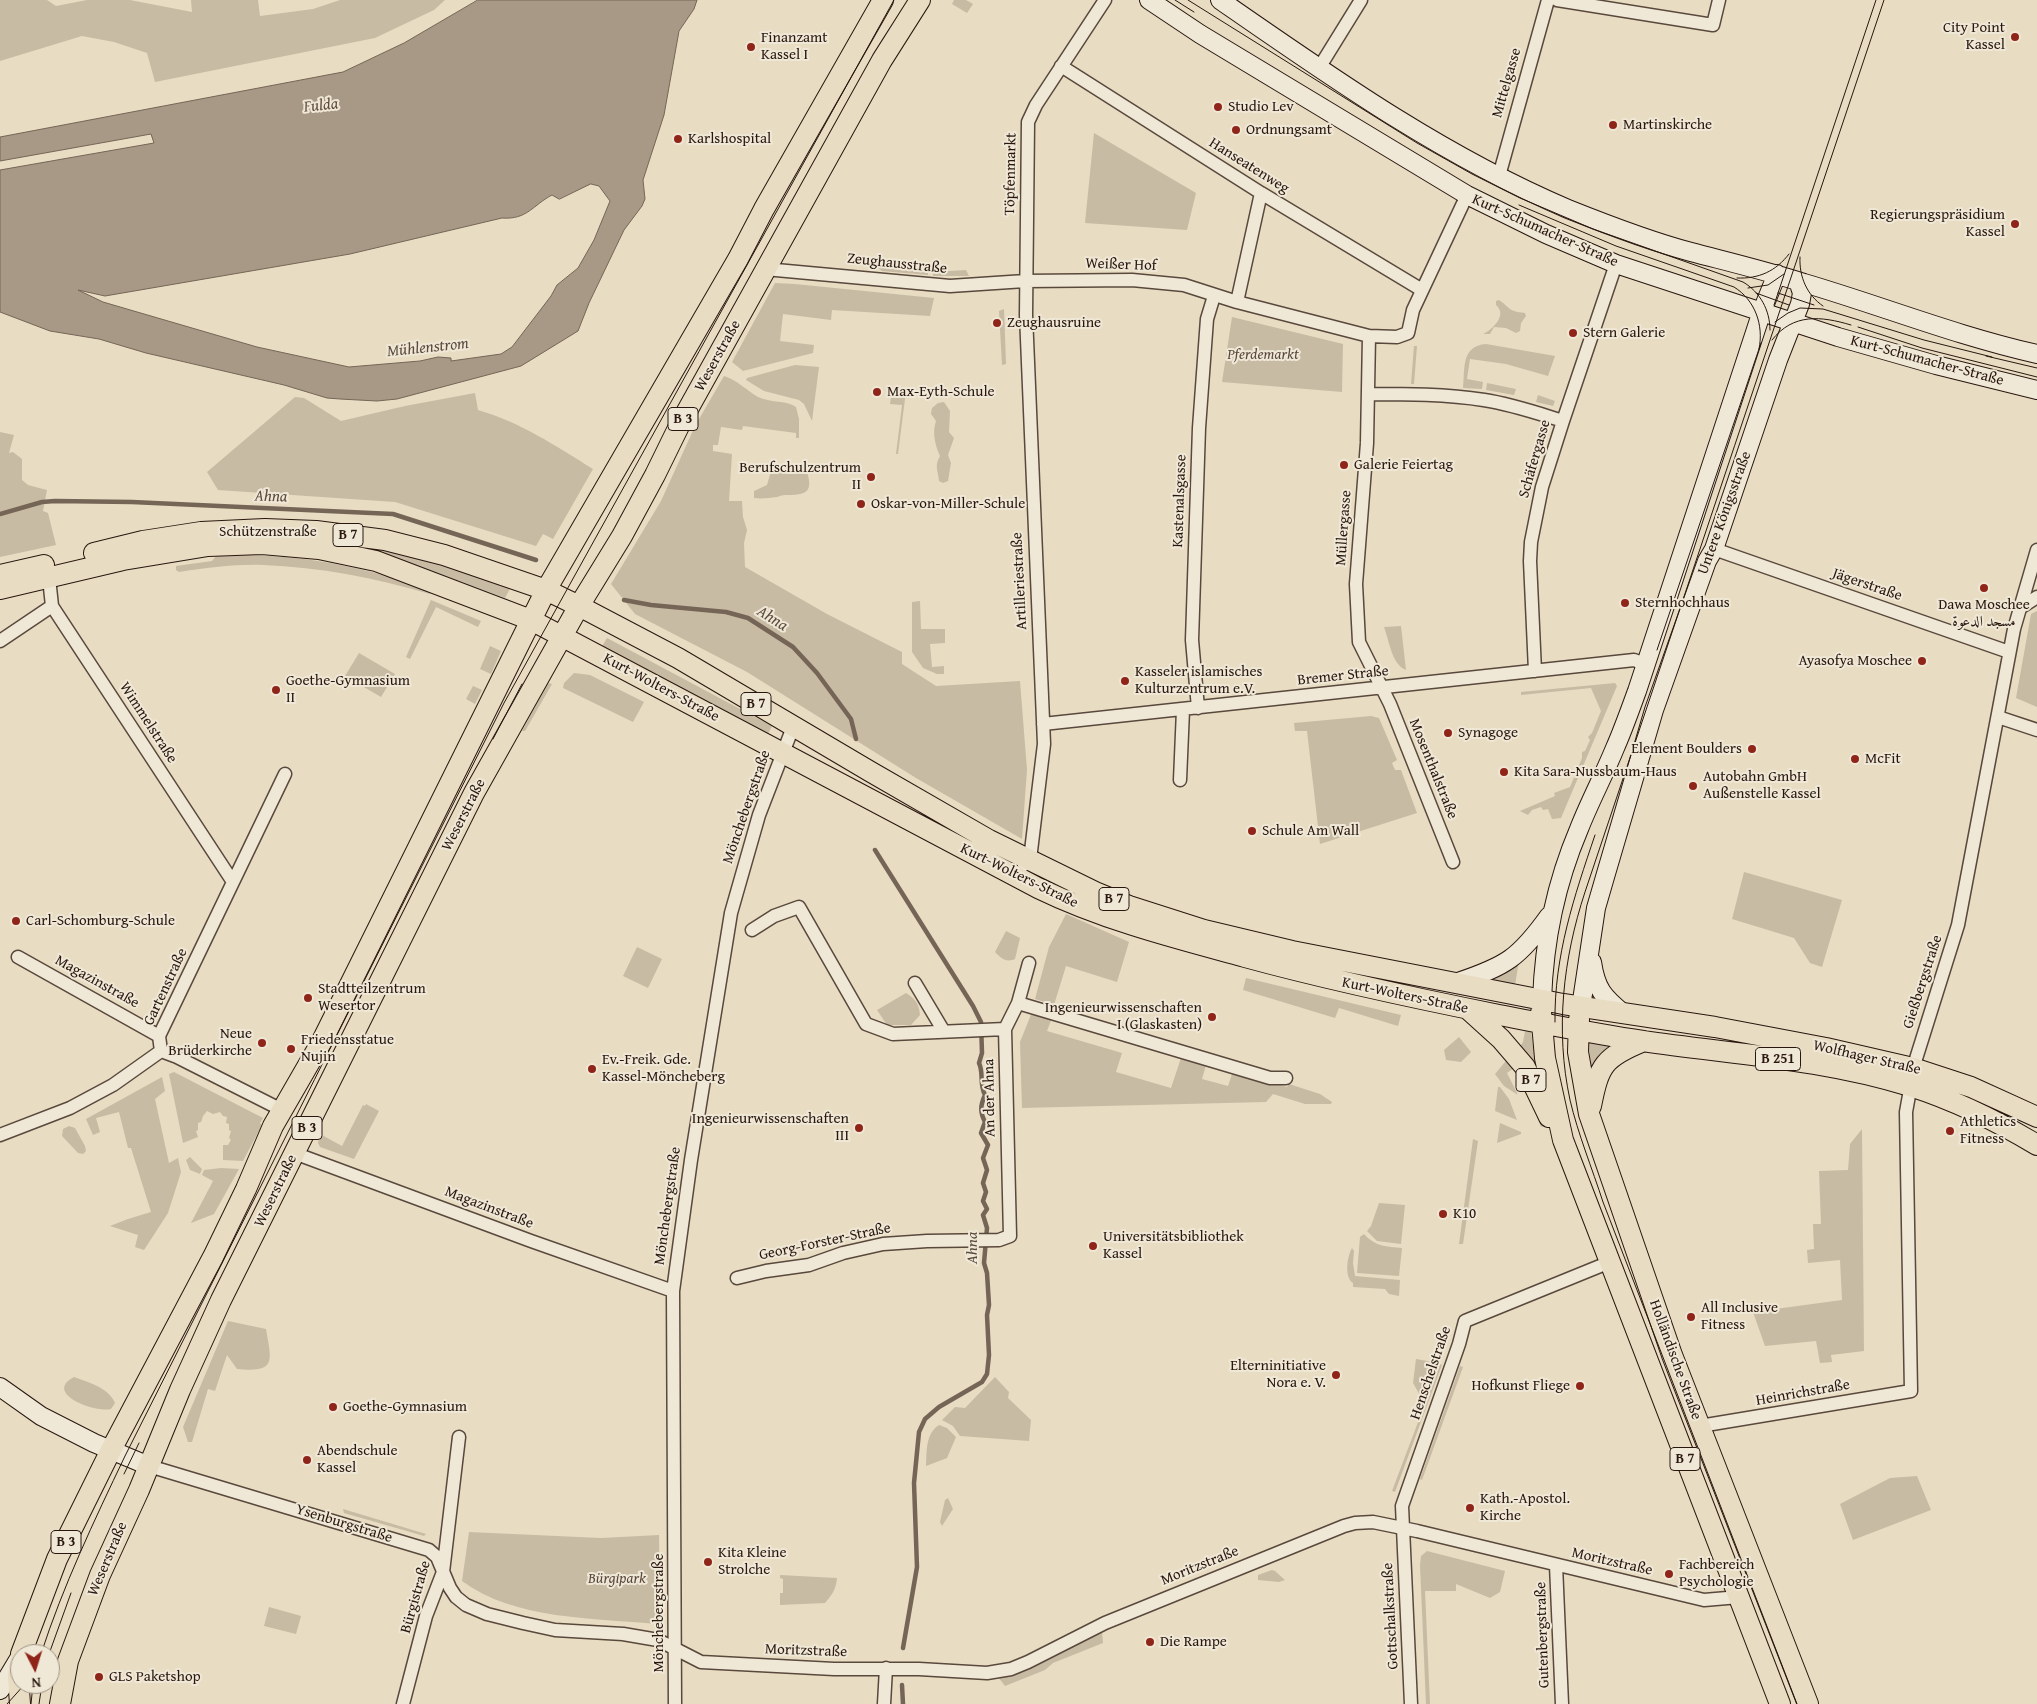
<!DOCTYPE html>
<html>
<head>
<meta charset="utf-8">
<style>
  body { margin:0 }
  #map { position:relative; width:2037px; height:1704px; overflow:hidden; background:#e8dcc2; font-family:"Gentium Book Plus",serif }
  canvas { display:block }
  .north { position:absolute; left:10px; top:1644px; width:50px; height:50px; box-sizing:border-box; background:#f0e8d7; border:1px solid #a09487; border-radius:50%; rotate:175deg; font-size:14px; font-weight:700; line-height:20px; text-align:center; color:#29170f }
  .north::after { content:''; display:block; margin:auto; width:18px; height:22px; background:#8f2418; clip-path:polygon(50% 0,100% 100%,50% 72%,0 100%) }
</style>
</head>
<body>
<div id="map">
<canvas width="2037" height="1704"></canvas>
<div class="north">N</div>
</div>
<script>
const context = document.querySelector('canvas').getContext('2d');
context.lineJoin = 'round';
function fillPath(path, color) { context.fillStyle = color; context.fill(path, 'evenodd'); }
function strokePath(path, color, width, dash) { context.strokeStyle = color; context.lineWidth = width; context.lineCap = dash ? 'butt' : 'round'; context.setLineDash(dash || []); context.stroke(path); }
function label(font, color, halo, rows, align = 'center') {
  context.font = font + ' "Gentium Book Plus",Amiri,serif'; context.lineWidth = 4; context.setLineDash([]); context.textBaseline = 'middle'; context.strokeStyle = halo; context.fillStyle = color; for (const [text, x, y, turn = 0] of rows) {
    context.save(); context.translate(x, y); context.rotate((+turn || 0) * Math.PI / 180); context.textAlign = isNaN(turn) ? turn : align; if (halo) context.strokeText(text, 0, 0); context.fillText(text, 0, 0); context.restore();
  }
}
fillPath(new Path2D(`
  M0,0H47L56,6L87,0H130L192,12L191,0H258L260,16L313,9L340,0H445L434,10L375,38L155,82L147,53L114,42L82,36L0,61Z
  M954,0H966L973,4L967,13L952,4Z
  M1094,133L1196,193L1187,230L1085,223Z
  M877,267L928,272V275L882,271Z
  M966,270L969,276H933V272Z
  M775,283L795,284L934,298L930,316L832,310L831,320L783,314L780,341L814,345L813,353L743,371L732,362Z
  M1499,300C1511,308 1507,311 1525,313L1526,316L1521,323L1520,331L1516,333L1506,328L1494,327L1490,334H1483C1492,330 1508,315 1496,305V301Z
  M1004,309L1006,364L1002,365L999,311Z
  M1232,317L1343,344L1342,392L1222,382Z
  M1486,344L1555,356L1548,376L1506,364L1470,359L1467,379L1483,382L1482,389L1463,388C1465,368 1461,346 1486,344Z
  M1414,346H1417L1414,384H1411Z
  M795,365L819,367L812,421L804,404L799,400L764,391L746,380L747,378Z
  M724,376C737,380 746,390 758,397C770,403 786,400 796,407L799,419V438H796V433L743,426L742,430L721,427L718,445H713V451L732,454L729,501H742L743,517L747,530L744,543L745,567L827,614L902,652V664L936,686L1020,681L1027,770L1022,839L916,778L747,672L635,614L611,584L661,501L695,426Z
  M1487,383L1516,389L1514,395L1486,390Z
  M892,390L906,391L898,454H896L902,405L890,404Z
  M475,393L478,410C520,422 556,446 593,469L553,539L543,534L536,546L395,502L218,490L207,472L295,397L304,398L341,421L405,406Z
  M1538,395L1555,401L1553,406L1536,402Z
  M944,402L950,411L949,432L954,438L948,455L951,463L948,481L943,483L939,481C938,470 934,466 940,456C935,445 932,432 936,421L931,414L932,408L938,403Z
  M0,432L14,435L9,453L13,452L22,459V480L28,485L47,490L43,511L48,513L56,545L0,557Z
  M775,468L788,472H807C814,494 804,495 785,495C782,495 780,496 777,497C770,498 761,499 754,498V491L767,485L771,471Z
  M318,540L367,543L512,585L505,598L408,562Z
  M249,555C315,557 369,568 431,591L430,594C375,578 320,567 263,565C235,564 207,568 179,572L176,570V566L212,561L216,556Z
  M431,600L481,621L478,627L436,607L410,659L406,657Z
  M920,601L921,629H945V643L930,644L932,667L944,666V674H937L923,668L912,652V602Z
  M2037,611V707L2016,698L2031,614Z
  M1401,626L1406,670C1392,665 1389,640 1384,627Z
  M607,638L772,726L768,734L601,648Z
  M490,646L501,651L491,674L480,669Z
  M359,653L395,674L381,697L345,676Z
  M574,673L590,675L644,702L633,722L563,688L564,683Z
  M548,683L552,684L525,731H522Z
  M1615,683L1617,686L1561,818L1552,819L1548,809L1543,810L1541,807L1532,810L1528,815L1520,811L1555,796L1554,793L1570,787L1582,758V752L1585,751L1590,740L1588,737L1592,733L1601,711L1591,688L1521,695V692Z
  M473,686L482,690L475,704L466,699Z
  M1371,716L1379,718L1397,760L1392,763L1395,770H1401L1417,813L1320,844L1307,731H1295L1294,723Z
  M1744,872L1842,900L1822,967L1810,963L1794,938L1732,919Z
  M1066,914L1129,942L1117,982L1066,966L1054,1005L1035,999L1049,947Z
  M1006,931L1020,938L1015,959C1006,963 1001,958 995,952Z
  M637,947L662,959L648,988L623,976Z
  M1519,961L1515,985L1479,979Z
  M1246,978L1401,1015L1398,1026L1339,1008L1335,1018L1243,990Z
  M906,993C916,999 919,1004 920,1015L911,1025H887L877,1010Z
  M1032,1012L1052,1018L1047,1031L1122,1053L1116,1072L1171,1088L1181,1058L1206,1065L1202,1079L1228,1086L1233,1071L1287,1087L1289,1084L1320,1094L1332,1102L1331,1104H1305L1273,1094L1266,1102L1022,1108L1020,1042Z
  M1525,1031L1531,1032L1535,1059L1545,1096L1518,1049L1523,1042Z
  M1459,1037L1471,1052L1461,1062L1446,1060L1444,1050Z
  M1588,1042L1613,1046L1592,1072Z
  M1510,1056L1535,1103L1544,1126L1541,1127L1527,1093L1514,1068L1507,1073L1518,1095L1504,1086L1495,1074Z
  M174,1072L263,1118L260,1123L262,1125L243,1161L223,1160V1145H228L231,1140L229,1138L231,1131L229,1130V1124L226,1123L227,1117L223,1116L220,1112L213,1114L207,1111L203,1116L201,1122L198,1123V1130L196,1131L198,1137L183,1143L169,1074Z
  M162,1077L165,1091L155,1099L169,1163L178,1158L181,1172L168,1213L144,1250L135,1247L138,1235L110,1226L128,1219L151,1212L131,1148H128L119,1112L96,1118L100,1132L93,1135L86,1119Z
  M1498,1087H1500L1509,1099L1517,1120L1495,1111Z
  M366,1104L379,1111L354,1159L320,1147L318,1143L320,1134L342,1146L363,1105L365,1106Z
  M1500,1123L1521,1132V1134L1497,1143Z
  M69,1126L75,1128L85,1146L86,1151L83,1154L78,1153L62,1136L63,1129Z
  M1862,1129L1864,1351L1831,1355L1832,1362L1820,1363L1816,1341L1765,1346L1753,1312L1842,1300L1840,1260L1808,1263L1807,1250L1814,1249L1813,1224H1821L1819,1171L1848,1170L1850,1144Z
  M1473,1139L1478,1141L1463,1244H1459Z
  M190,1157L202,1169L200,1174L190,1170L186,1160Z
  M221,1168L239,1169L214,1214L191,1223L213,1181L202,1175L204,1170Z
  M1379,1203L1405,1205L1401,1244L1377,1241L1367,1231L1371,1226Z
  M1364,1234C1374,1246 1387,1247 1402,1248L1399,1276L1357,1273L1360,1237Z
  M1352,1248L1354,1251L1353,1263L1355,1276L1400,1280L1399,1296L1389,1294L1385,1289L1353,1287V1283C1344,1277 1347,1257 1352,1248Z
  M228,1321L266,1329C271,1360 278,1373 237,1369L227,1355L215,1391L208,1389L192,1442H188L183,1427Z
  M1416,1359L1433,1362L1430,1378L1422,1399L1413,1383Z
  M1440,1364L1442,1365L1395,1492L1392,1491Z
  M1460,1366L1463,1367L1422,1480L1420,1479Z
  M74,1377C88,1382 109,1388 115,1403L111,1409C94,1413 43,1393 74,1377Z
  M995,1377L1009,1392L1008,1398L1031,1420L1029,1441L960,1436L953,1426L942,1420L955,1407L965,1408Z
  M939,1425L947,1428L956,1437L947,1458L926,1466C927,1452 925,1434 939,1425Z
  M1917,1476L1931,1510L1853,1540L1840,1504L1890,1478Z
  M948,1498L953,1509L942,1526L940,1522L945,1500Z
  M343,1509L426,1534L424,1536L344,1513Z
  M469,1532L601,1538L659,1535L660,1622L657,1624C595,1618 514,1620 462,1581Z
  M1427,1551L1505,1571L1500,1592L1490,1598L1456,1584V1591H1425L1430,1704H1426L1420,1565L1421,1556Z
  M1272,1570L1275,1571L1285,1580L1279,1582L1258,1580V1575Z
  M780,1575L837,1578C836,1589 832,1595 825,1603L780,1605V1593H783V1579L780,1578Z
  M269,1607L301,1616L296,1634L264,1626Z
  M1102,1631L1103,1643L1053,1663L1045,1670L1005,1686L998,1677L1022,1671Z`), '#c8bba4');
const water = new Path2D(`
  M478,0H697L694,9L679,31L664,115L643,180L645,199L642,206L624,230L589,303L578,331L521,366L397,399L377,401L340,399L327,398L284,385L146,353L99,339L50,331L0,312V170L154,143L151,134L0,161V137L343,72L404,43ZM591,184L599,186L610,201L594,240L578,268L557,285L551,296L512,347L501,354L451,361V358L438,357L420,361L349,367L257,347L103,302L78,290L105,296L350,254L502,218C527,220 533,205 552,195L559,199Z`);
fillPath(water, '#a79985');
strokePath(water, '#756556', 1);
strokePath(new Path2D(`
  M0,514L42,502L55,501L132,502L393,514L536,560
  M624,600L651,605L726,612L748,618L793,647L817,673L851,719L856,739
  M875,850L973,1006L981,1022L982,1053L979,1063C984,1074 979,1084 985,1095C980,1106 980,1112 985,1122L981,1133L988,1145L983,1158L987,1170L983,1183L986,1192L983,1201L987,1209L983,1215L987,1228L984,1263L987,1273L989,1305L987,1315L989,1355L987,1374L982,1382L939,1407L925,1419L919,1432L914,1483L917,1567L903,1648
  M902,1685L903,1704`), '#756556', 4.5);
const street = new Path2D(`
  M1557,0L1713,25L1719,0
  M1061,66L1261,193L1422,290
  M1319,68L1361,0
  M1499,176L1548,0
  M765,269L950,286L1025,281L1132,280L1184,285L1237,302L1369,336L1397,337L1408,333L1413,310L1467,195
  M1237,302L1261,193
  M1369,336L1367,443L1356,584L1359,642L1390,704L1453,862
  M1368,394C1407,394 1446,394 1484,400C1511,404 1537,413 1563,421
  M1714,549L2009,652
  M49,578L52,606L233,882
  M2020,608L2037,597
  M0,641L52,606
  M1535,671L1530,561L1531,542L1542,487L1563,421L1616,264
  M1198,708L1192,640L1199,428L1207,319L1214,296
  M1998,717L2037,730
  M1043,724L1634,660L1645,664
  M1180,780L1183,710
  M1024,865L1031,851L1044,744L1026,315L1028,122L1036,105L1105,0
  M752,930L774,916L799,907L866,1024L893,1034L1005,1029
  M18,957L159,1036
  M915,983L943,1030
  M1018,1003L1270,1078H1286
  M161,1051L159,1036L285,774
  M161,1051L177,1057L282,1110
  M0,1135L70,1108L113,1085L161,1051
  M294,1153L531,1241L673,1291
  M737,1278L766,1271L809,1265L843,1253L883,1244L927,1241L999,1240L1010,1236L1005,1029L1018,1003L1029,963
  M1700,1426L1911,1391L1906,1112L1915,1062L1958,925L2014,629L2037,550
  M149,1466L429,1550L437,1557L450,1588L456,1597L466,1605L487,1614L523,1623L555,1630L623,1634L658,1640L701,1662L834,1669H919L987,1673L1011,1669L1028,1662L1105,1623L1344,1526L1355,1523L1373,1522L1417,1531L1704,1600L1739,1597
  M1556,1565L1562,1704
  M403,1704L426,1616L443,1572L459,1437
  M675,1704L673,1291L691,1160L731,913L759,815L793,727
  M884,1704L886,1668
  M1411,1704L1402,1506L1459,1344L1465,1321L1610,1262`);
const secondary = new Path2D(`
  M1149,0L1200,34L1467,195L1546,234L1616,264L1838,337L1936,365L2037,390
  M1220,0C1331,77 1443,156 1568,209C1608,225 1649,241 1691,252C1729,262 1767,271 1804,283C1882,306 1957,336 2037,354
  M1592,962C1596,989 1603,997 1624,1014
  M1458,982C1506,966 1519,958 1549,916
  M1542,1000C1544,942 1556,883 1579,829C1590,801 1604,775 1615,748C1623,730 1630,710 1637,691L1762,311L1777,274
  M1581,1007L1596,908L1605,877L1654,710L1707,561L1714,549L1778,360L1800,304L1802,293L1798,281
  M0,1387L41,1416L94,1443L149,1466
  M0,1690L20,1657`);
const primary = new Path2D(`
  M94,553L143,541L201,532L265,529L316,531L385,540L444,555L546,590L579,606L678,658L871,772L989,840L1095,892L1129,906L1204,930L1292,951L1563,1004L1715,1027L1826,1048L1913,1068L1971,1087L2037,1117
  M0,575L44,565
  M0,589L123,560L208,546L262,544L319,549L376,561L531,620L1038,888C1104,920 1175,938 1245,957C1329,980 1414,998 1499,1015C1547,1024 1594,1034 1643,1041C1731,1054 1824,1059 1910,1086C1954,1100 1997,1121 2037,1145
  M1469,1010L1501,1039L1525,1067L1549,1117
  M1541,1012L1545,1058L1563,1140L1780,1704
  M1579,1019L1578,1052L1589,1114L1672,1355L1808,1704
  M1591,1106C1599,1065 1604,1057 1644,1041
  M21,1654L57,1559L111,1450L213,1257L246,1189L273,1126L322,1041L546,590L738,259L764,209L883,0
  M20,1704L18,1676L20,1662
  M60,1704L68,1661L100,1575L139,1490L180,1390L221,1300L474,793L579,606L622,536L655,475L682,420L882,60L920,0`);
strokePath(street, '#59483c', 15);
strokePath(secondary, '#29170f', 20);
strokePath(primary, '#29170f', 22);
strokePath(street, '#f0e8d7', 12);
strokePath(secondary, '#f0e8d7', 18);
strokePath(primary, '#e8dcc2', 20);
strokePath(new Path2D(`
  M1175,0L1194,12
  M1188,0L1417,143L1472,174L1520,198L1593,229L1743,282C1760,292 1770,310 1770,330
  M1519,205L1616,246L1734,287C1755,300 1764,325 1759,349
  M1800,257C1799,277 1807,295 1823,306
  M1737,278C1759,279 1776,271 1789,254
  M1748,288L1768,285L1784,274
  M1756,293L1789,305
  M1778,293L1814,305
  M1774,305L1876,0
  M1775,322L1788,313L1800,308L1823,309L1924,340L1992,357
  M1858,327L1922,348L2037,377
  M1772,340C1793,313 1821,316 1851,325
  M1986,356L2037,368
  M1657,650L1761,343
  M493,739L522,684
  M1555,1022C1554,956 1574,897 1595,835
  M124,1474L139,1443
  M41,1654C63,1586 94,1521 125,1456L504,703L894,0
  M49,1654L71,1593
  M7,1704L25,1684
  M31,1704L33,1684
  M39,1704L42,1684
  M1797,1704L1603,1202C1592,1168 1578,1134 1570,1100C1555,1030 1563,959 1585,892L1884,0`), '#29170f', 1);
for (const [x, y, r, color] of [
  [2015,37,5,"#8f2418"],
  [751,47,5,"#8f2418"],
  [1218,107,5,"#8f2418"],
  [1613,125,5,"#8f2418"],
  [1236,130,5,"#8f2418"],
  [678,139,5,"#8f2418"],
  [2015,224,5,"#8f2418"],
  [997,323,5,"#8f2418"],
  [1573,333,5,"#8f2418"],
  [877,392,5,"#8f2418"],
  [1344,465,5,"#8f2418"],
  [871,477,5,"#8f2418"],
  [861,504,5,"#8f2418"],
  [1984,588,5,"#8f2418"],
  [1625,603,5,"#8f2418"],
  [1922,661,5,"#8f2418"],
  [1125,681,5,"#8f2418"],
  [276,690,5,"#8f2418"],
  [1448,733,5,"#8f2418"],
  [1752,749,5,"#8f2418"],
  [1855,759,5,"#8f2418"],
  [1504,772,5,"#8f2418"],
  [1693,786,5,"#8f2418"],
  [1252,831,5,"#8f2418"],
  [16,921,5,"#8f2418"],
  [308,998,5,"#8f2418"],
  [1212,1017,5,"#8f2418"],
  [262,1043,5,"#8f2418"],
  [291,1049,5,"#8f2418"],
  [592,1069,5,"#8f2418"],
  [859,1128,5,"#8f2418"],
  [1950,1131,5,"#8f2418"],
  [1443,1214,5,"#8f2418"],
  [1093,1246,5,"#8f2418"],
  [1691,1317,5,"#8f2418"],
  [1336,1375,5,"#8f2418"],
  [1580,1386,5,"#8f2418"],
  [333,1407,5,"#8f2418"],
  [307,1460,5,"#8f2418"],
  [1470,1508,5,"#8f2418"],
  [708,1562,5,"#8f2418"],
  [1669,1574,5,"#8f2418"],
  [1150,1642,5,"#8f2418"],
  [99,1677,5,"#8f2418"]
]) { const dot = new Path2D(); dot.arc(x, y, r, 0, 2 * Math.PI); context.fillStyle = color; context.fill(dot); strokePath(dot, '#f0e8d7', 2); }
for (const [x, y, w] of [
  [683,419,30],
  [348,535,30],
  [756,704,30],
  [1114,899,30],
  [1778,1059,45],
  [1531,1080,30],
  [307,1128,30],
  [1685,1459,30],
  [66,1542,30]
]) { const box = new Path2D(); box.roundRect(x - w / 2, y - 11.5, w, 23, 4); context.fillStyle = '#f0e8d7'; context.fill(box); strokePath(box, '#29170f', 1); }
label('bold 14px', '#29170f', null, [
  ["B 3",683,419],
  ["B 7",348,535],
  ["B 7",756,704],
  ["B 7",1114,899],
  ["B 251",1778,1059],
  ["B 7",1531,1080],
  ["B 3",307,1128],
  ["B 7",1685,1459],
  ["B 3",66,1542]
]);
label('15px', '#29170f', '#f0e8d7', [
  ["City Point",2005,28,"right"],
  ["Kassel",2005,45,"right"],
  ["Finanzamt",761,38],
  ["Kassel I",761,55],
  ["Studio Lev",1228,107],
  ["Martinskirche",1623,125],
  ["Ordnungsamt",1246,130],
  ["Karlshospital",688,139],
  ["Regierungspräsidium",2005,215,"right"],
  ["Kassel",2005,232,"right"],
  ["Zeughausruine",1007,323],
  ["Stern Galerie",1583,333],
  ["Max-Eyth-Schule",887,392],
  ["Galerie Feiertag",1354,465],
  ["Berufschulzentrum",861,468,"right"],
  ["II",861,485,"right"],
  ["Oskar-von-Miller-Schule",871,504],
  ["Sternhochhaus",1635,603],
  ["Dawa Moschee",1984,605,"center"],
  ["مسجد الدعوة",1984,622,"center"],
  ["Ayasofya Moschee",1912,661,"right"],
  ["Kasseler islamisches",1135,672],
  ["Kulturzentrum e.V.",1135,689],
  ["Goethe-Gymnasium",286,681],
  ["II",286,698],
  ["Synagoge",1458,733],
  ["Element Boulders",1742,749,"right"],
  ["McFit",1865,759],
  ["Kita Sara-Nussbaum-Haus",1514,772],
  ["Autobahn GmbH",1703,777],
  ["Außenstelle Kassel",1703,794],
  ["Schule Am Wall",1262,831],
  ["Carl-Schomburg-Schule",26,921],
  ["Stadtteilzentrum",318,989],
  ["Wesertor",318,1006],
  ["Ingenieurwissenschaften",1202,1008,"right"],
  ["I (Glaskasten)",1202,1025,"right"],
  ["Neue",252,1034,"right"],
  ["Brüderkirche",252,1051,"right"],
  ["Friedensstatue",301,1040],
  ["Nujin",301,1057],
  ["Ev.-Freik. Gde.",602,1060],
  ["Kassel-Möncheberg",602,1077],
  ["Ingenieurwissenschaften",849,1119,"right"],
  ["III",849,1136,"right"],
  ["Athletics",1960,1122],
  ["Fitness",1960,1139],
  ["K10",1453,1214],
  ["Universitätsbibliothek",1103,1237],
  ["Kassel",1103,1254],
  ["All Inclusive",1701,1308],
  ["Fitness",1701,1325],
  ["Elterninitiative",1326,1366,"right"],
  ["Nora e. V.",1326,1383,"right"],
  ["Hofkunst Fliege",1570,1386,"right"],
  ["Goethe-Gymnasium",343,1407],
  ["Abendschule",317,1451],
  ["Kassel",317,1468],
  ["Kath.-Apostol.",1480,1499],
  ["Kirche",1480,1516],
  ["Kita Kleine",718,1553],
  ["Strolche",718,1570],
  ["Fachbereich",1679,1565],
  ["Psychologie",1679,1582],
  ["Die Rampe",1160,1642],
  ["GLS Paketshop",109,1677]
], 'left');
label('15px', '#29170f', '#f0e8d7', [
  ["Mittelgasse",1507,83,-74],
  ["Hanseatenweg",1249,166,32],
  ["Töpfenmarkt",1011,174,-89],
  ["Kurt-Schumacher-Straße",1545,231,24],
  ["Zeughausstraße",897,264,6],
  ["Weißer Hof",1121,265,2],
  ["Weserstraße",718,356,-61],
  ["Kurt-Schumacher-Straße",1927,361,15],
  ["Schäfergasse",1535,459,-74],
  ["Kastenalsgasse",1180,501,-88],
  ["Untere Königsstraße",1725,513,-70],
  ["Müllergasse",1344,528,-86],
  ["Schützenstraße",268,532],
  ["Artilleriestraße",1020,581,-93],
  ["Jägerstraße",1867,585,19],
  ["Bremer Straße",1343,676,-6],
  ["Kurt-Wolters-Straße",661,688,28],
  ["Wimmelstraße",148,723,57],
  ["Mosenthalstraße",1433,769,68],
  ["Mönchebergstraße",747,807,-71],
  ["Weserstraße",464,815,-63],
  ["Kurt-Wolters-Straße",1019,876,26],
  ["Magazinstraße",97,982,29],
  ["Gießbergstraße",1923,982,-72],
  ["Gartenstraße",166,987,-65],
  ["Kurt-Wolters-Straße",1405,996,12],
  ["Wolfhager Straße",1867,1058,13],
  ["An der Ahna",990,1098,-91],
  ["Weserstraße",276,1191,-64],
  ["Mönchebergstraße",668,1206,-82],
  ["Magazinstraße",489,1208,21],
  ["Georg-Forster-Straße",825,1242,-12],
  ["Holländische Straße",1675,1360,70],
  ["Henschelstraße",1431,1373,-71],
  ["Heinrichstraße",1803,1393,-10],
  ["Ysenburgstraße",344,1524,17],
  ["Weserstraße",108,1559,-67],
  ["Moritzstraße",1612,1562,13],
  ["Moritzstraße",1200,1566,-22],
  ["Bürgistraße",416,1597,-74],
  ["Mönchebergstraße",659,1613,-90],
  ["Gottschalkstraße",1391,1616,-93],
  ["Gutenbergstraße",1543,1635,-92],
  ["Moritzstraße",806,1651,2]
]);
label('italic 15px', '#59483c', '#f0e8d7', [
  ["Pferdemarkt",1263,355],
  ["Bürgipark",617,1579]
]);
label('italic 16px', '#5b4b3e', '#f0e8d7', [
  ["Fulda",321,106,-6],
  ["Mühlenstrom",428,348,-6],
  ["Ahna",271,497,2],
  ["Ahna",772,619,32],
  ["Ahna",973,1248,-90]
]);
</script>
</body>
</html>
